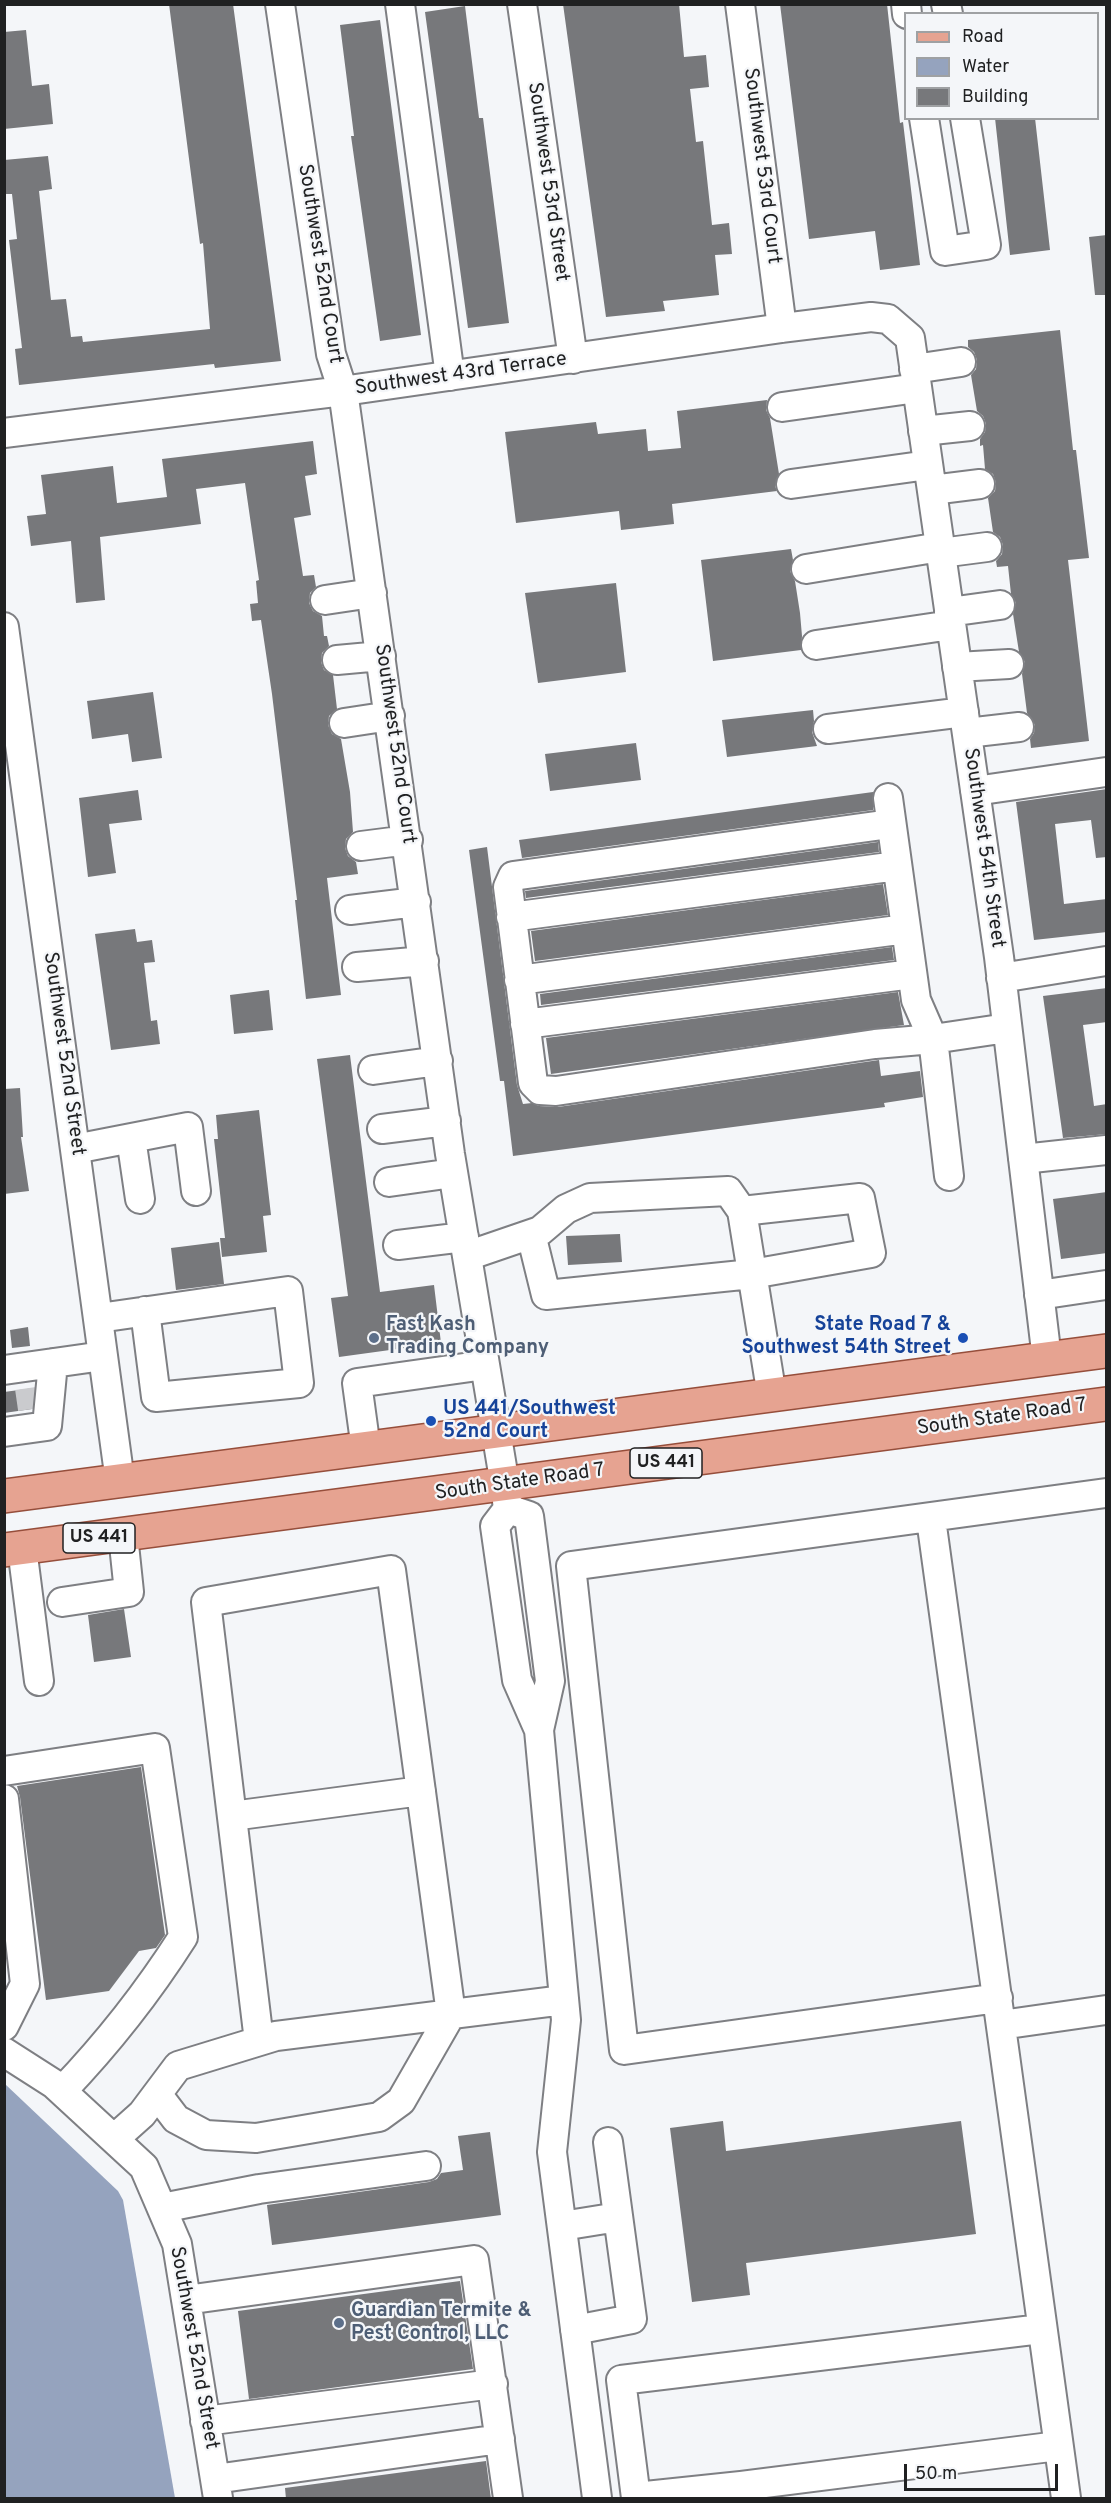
<!DOCTYPE html>
<html>
<head>
<meta charset="utf-8">
<style>
  body { margin:0 }
  #map { position:relative; width:1111px; height:2503px; overflow:hidden; background:#f4f6f9; font-family:Overpass,sans-serif }
  canvas { display:block }
  .frame { position:absolute; inset:0; border:6px solid #202122; pointer-events:none }
  .legend { position:absolute; left:904px; top:12px; width:195px; height:108px; box-sizing:border-box; background:#f4f6f9; border:2px solid #9fa1a3; margin:0; padding:8px 10px; list-style:none; font-size:18px; color:#202122 }
  .legend li { display:flex; align-items:center; gap:12px; height:30px }
  .legend b { width:30px; border:2px solid #9fa1a3 }
  .scale { position:absolute; left:904px; top:2464px; width:154px; height:27px; box-sizing:border-box; border:3px solid #202122; border-top:0; padding-left:8px; font-size:18px; line-height:21px; white-space:nowrap; color:#202122; -webkit-text-stroke:4px #f4f6f9; paint-order:stroke }
</style>
</head>
<body>
<div id="map">
<canvas width="1111" height="2503"></canvas>
<div class="frame"></div>
<ul class="legend">
<li><b style="height:8px;background:#e6a391"></b>Road</li>
<li><b style="height:16px;background:#95a3be"></b>Water</li>
<li><b style="height:16px;background:#77787b"></b>Building</li>
</ul>
<div class="scale">50 m</div>
</div>
<script>
const context = document.querySelector('canvas').getContext('2d');
context.lineJoin = 'round';
function fillPath(path, color) { context.fillStyle = color; context.fill(path, 'evenodd'); }
function strokePath(path, color, width, dash) { context.strokeStyle = color; context.lineWidth = width; context.lineCap = dash ? 'butt' : 'round'; context.setLineDash(dash || []); context.stroke(path); }
function label(font, color, halo, rows, align = 'center') {
  context.font = font + ' Overpass,sans-serif'; context.lineWidth = 4.5; context.setLineDash([]); context.textBaseline = 'middle'; context.strokeStyle = halo; context.fillStyle = color; for (const [text, x, y, turn = 0] of rows) {
    context.save(); context.translate(x, y); context.rotate((+turn || 0) * Math.PI / 180); context.textAlign = isNaN(turn) ? turn : align; if (halo) context.strokeText(text, 0, 0); context.fillText(text, 0, 0); context.restore();
  }
}
fillPath(new Path2D(`
  M5,2084L118,2191L123,2200L175,2498H5Z`), '#95a3be');
fillPath(new Path2D(`
  M169,4H233L281,361L215,368L214,364L19,385L15,349L22,348L9,240L17,239L12,194H4V160L48,156L52,189L39,191L51,300L66,299L71,337L82,336L83,342L210,329L203,243L200,244Z
  M563,4H679L684,57L706,55L709,87L690,89L696,142L703,141L712,225L729,223L732,254L715,255L719,295L663,301L665,311L606,317Z
  M780,4H887L900,123L903,122L920,265L880,270L875,231L809,239Z
  M465,6L479,118H483L509,323L468,328L425,12Z
  M380,20L421,335L380,341L351,136H354L340,25Z
  M26,30L32,86L49,84L53,124L4,129V32Z
  M995,118H1035L1050,250L1010,255Z
  M1107,235V295H1095L1089,237Z
  M1060,330L1073,450H1076L1089,558L1068,560L1089,741L1031,748L1030,739L1034,733L1035,725L1027,713L1022,674L1025,662L1019,652L1013,614L1016,603L1011,594L1008,566L997,567L996,561L1002,554L1003,545L1000,537L993,532L988,498L995,491L996,483L993,474L985,469L983,445L980,446V439L985,432L986,424L983,416L977,411L971,375L976,369L977,360L974,352L968,347V340Z
  M767,400L766,410L770,418L779,474L775,486L777,491L672,504L674,524L621,530L619,511L516,523L505,432L596,422L598,434L646,429L648,451L681,448L677,411Z
  M313,441L317,474L305,476L311,515L294,518L303,576L314,575L316,587L310,593L309,603L313,611L322,616L324,636H327L329,646L322,653L321,662L324,670L333,675L337,709L329,716L328,725L332,734L341,739L350,792L353,832L346,839L345,848L348,856L356,862L358,874L327,878L341,995L306,999L295,900H297L272,694L261,620L252,621L250,604L258,603L256,581L259,580L245,483L196,489L201,524L100,537L105,600L76,603L71,541L31,546L27,516L46,514L41,475L113,466L117,503L167,497L162,459Z
  M791,549L793,560L790,571L795,581L800,613L802,636L801,650L713,661L701,560Z
  M616,583L626,672L538,683L525,593Z
  M153,692L162,758L132,762L128,734L92,739L87,701Z
  M813,710L814,721L812,732L817,746L727,757L722,720Z
  M636,743L641,780L550,791L545,754Z
  M1107,789V857L1096,858L1091,820L1055,824L1064,904L1107,899V932L1034,940L1016,802Z
  M138,790L142,820L109,824L116,873L88,877L79,798Z
  M873,792V810L522,858L519,840Z
  M878,842L879,852L526,898L525,891Z
  M487,847L517,1085L523,1104L532,1103L539,1106L558,1107L879,1060L881,1076L920,1071L923,1097L884,1103L885,1107L513,1156L504,1081H500L469,850Z
  M883,884L888,915L535,961L531,931Z
  M135,929L137,942L152,940L155,962L144,963L151,1021L157,1020L160,1044L111,1050L95,934Z
  M892,947L894,960L541,1005L540,994Z
  M1107,988V1022L1083,1025L1094,1106L1107,1104V1134L1063,1138L1043,996Z
  M269,990L273,1030L234,1034L230,995Z
  M898,992L904,1025L551,1074L546,1038Z
  M350,1055L380,1292L434,1285L441,1343L339,1357L331,1298L348,1296L317,1059Z
  M20,1088L23,1137H21L29,1191L4,1194V1089Z
  M259,1110L271,1215L263,1216L267,1252L222,1257L220,1238H225L214,1139H218L216,1115Z
  M1107,1192V1253L1061,1259L1053,1199Z
  M620,1234L622,1262L568,1265L566,1236Z
  M219,1242L224,1284L176,1290L171,1248Z
  M28,1327L30,1346L12,1348L10,1330Z
  M34,1388L32,1409L4,1413V1392Z
  M124,1609L131,1657L94,1662L88,1615Z
  M141,1767L165,1935L156,1948L139,1951L109,1991L46,2000L20,1797L17,1786Z
  M723,2121L726,2151L961,2121L976,2234L746,2263L750,2295L692,2302L670,2128Z
  M490,2132L501,2215L272,2245L267,2205L429,2182L437,2179L441,2173L463,2170L458,2136Z
  M460,2281L473,2369L249,2399L238,2311Z
  M486,2461L491,2499H286L285,2488Z`), '#77787b');
strokePath(new Path2D(`
  M29,1388L32,1409`), '#cacbce', 28, [28, 14]);
const minor = new Path2D(`
  M280,4L331,354L343,391L450,1154L505,1485L508,1509L495,1526L517,1680L539,1730L566,2020L552,2152L597,2498
  M400,4L450,376
  M522,4L573,359
  M740,4L782,328
  M906,4L907,14
  M946,4L948,14
  M924,118L945,251L986,245L965,118
  M914,369L961,362
  M782,407L917,388
  M923,431L970,426
  M4,433L343,391L782,328L871,317L888,319L910,338L999,957L1047,1359
  M791,484L928,465
  M932,490L980,484
  M941,553L987,547
  M806,569L940,547
  M325,600L372,593
  M949,612L1000,605
  M4,627L120,1481
  M816,645L951,625
  M337,660L381,656
  M957,667L1009,664
  M344,723L390,716
  M828,729L964,712
  M967,733L1019,727
  M975,791L1106,772
  M888,798L916,1000L933,1039L875,1044L556,1091L540,1090L533,1083L508,887L513,876L890,824
  M361,846L408,840
  M350,910L416,902
  M511,917L897,866
  M357,967L424,961
  M1001,978L1106,961
  M519,980L906,929
  M525,1024L912,974
  M373,1070L438,1061
  M382,1129L446,1121
  M131,1138L140,1199
  M75,1149L188,1127L196,1191
  M1023,1159L1106,1150
  M949,1176L933,1039L1007,1028
  M389,1182L453,1173
  M531,1234L546,1295L752,1274L871,1253L860,1198L742,1211
  M398,1245L464,1237
  M467,1256L540,1231L566,1209L590,1198L728,1191L742,1211L772,1396
  M1039,1295L1106,1285
  M99,1318L288,1291L299,1383L156,1397L145,1311
  M4,1370L103,1356
  M4,1432L47,1426L53,1363
  M366,1449L357,1383L485,1365
  M508,1509L529,1516L550,1681L539,1730
  M931,1519C977,1845 1018,2172 1066,2498
  M22,1548L39,1681
  M62,1602L129,1592L123,1535
  M4,1771L155,1748L183,1937C148,1992 107,2044 62,2091
  M4,1799L25,1984L4,2026
  M232,1816L421,1791
  M998,1998L624,2050L571,1566L1106,1493
  M1001,2025L1106,2010
  M4,2052L54,2084L144,2167L177,2244L218,2498
  M157,2094L176,2119L206,2135L256,2138L379,2117L401,2101L451,2014L391,1570L206,1602L259,2041
  M114,2139L142,2114L178,2066L276,2036L564,2000
  M162,2208L259,2189L426,2166
  M562,2226L618,2217
  M186,2300L474,2260L508,2498
  M575,2330L632,2319L608,2142
  M205,2421L493,2384
  M215,2479L500,2439
  M636,2497L741,2486L1058,2446
  M636,2498L621,2380L1041,2329`);
const major = new Path2D(`
  M4,1496L1106,1351
  M4,1550L1106,1404`);
strokePath(minor, '#7e7f83', 32);
strokePath(major, '#964e3b', 36);
strokePath(minor, '#fff', 28);
strokePath(major, '#e6a391', 33);
for (const [x, y, r, color] of [
  [374,1338,6,"#5c6f8a"],
  [963,1338,6,"#1a4fb4"],
  [431,1421,6,"#1a4fb4"],
  [339,2323,6,"#5c6f8a"]
]) { const dot = new Path2D(); dot.arc(x, y, r, 0, 2 * Math.PI); context.fillStyle = color; context.fill(dot); strokePath(dot, '#f4f6f9', 2); }
for (const [x, y, w] of [
  [666,1463,72],
  [99,1538,72]
]) { const box = new Path2D(); box.roundRect(x - w / 2, y - 15, w, 30, 4.5); context.fillStyle = '#f4f6f9'; context.fill(box); strokePath(box, '#202122', 1.5); }
label('bold 18px', '#202122', null, [
  ["US 441",666,1463],
  ["US 441",99,1538]
]);
label('20px', '#202122', '#f4f6f9', [
  ["Southwest 53rd Court",761,166,83],
  ["Southwest 53rd Street",547,182,82],
  ["Southwest 52nd Court",319,264,81],
  ["Southwest 43rd Terrace",461,375,-8],
  ["Southwest 52nd Court",394,744,82],
  ["Southwest 54th Street",983,848,82],
  ["Southwest 52nd Street",63,1054,82],
  ["South State Road 7",1002,1418,-8],
  ["South State Road 7",520,1483,-8],
  ["Southwest 52nd Street",193,2348,80]
]);
label('bold 20px', '#4e5e75', '#f4f6f9', [
  ["Fast Kash",386,1326],
  ["Trading Company",386,1349],
  ["Guardian Termite &",351,2312],
  ["Pest Control, LLC",351,2335]
], 'left');
label('bold 20px', '#164399', '#f4f6f9', [
  ["State Road 7 &",951,1326],
  ["Southwest 54th Street",951,1349],
  ["US 441/Southwest",443,1410,"left"],
  ["52nd Court",443,1433,"left"]
], 'right');
</script>
</body>
</html>
